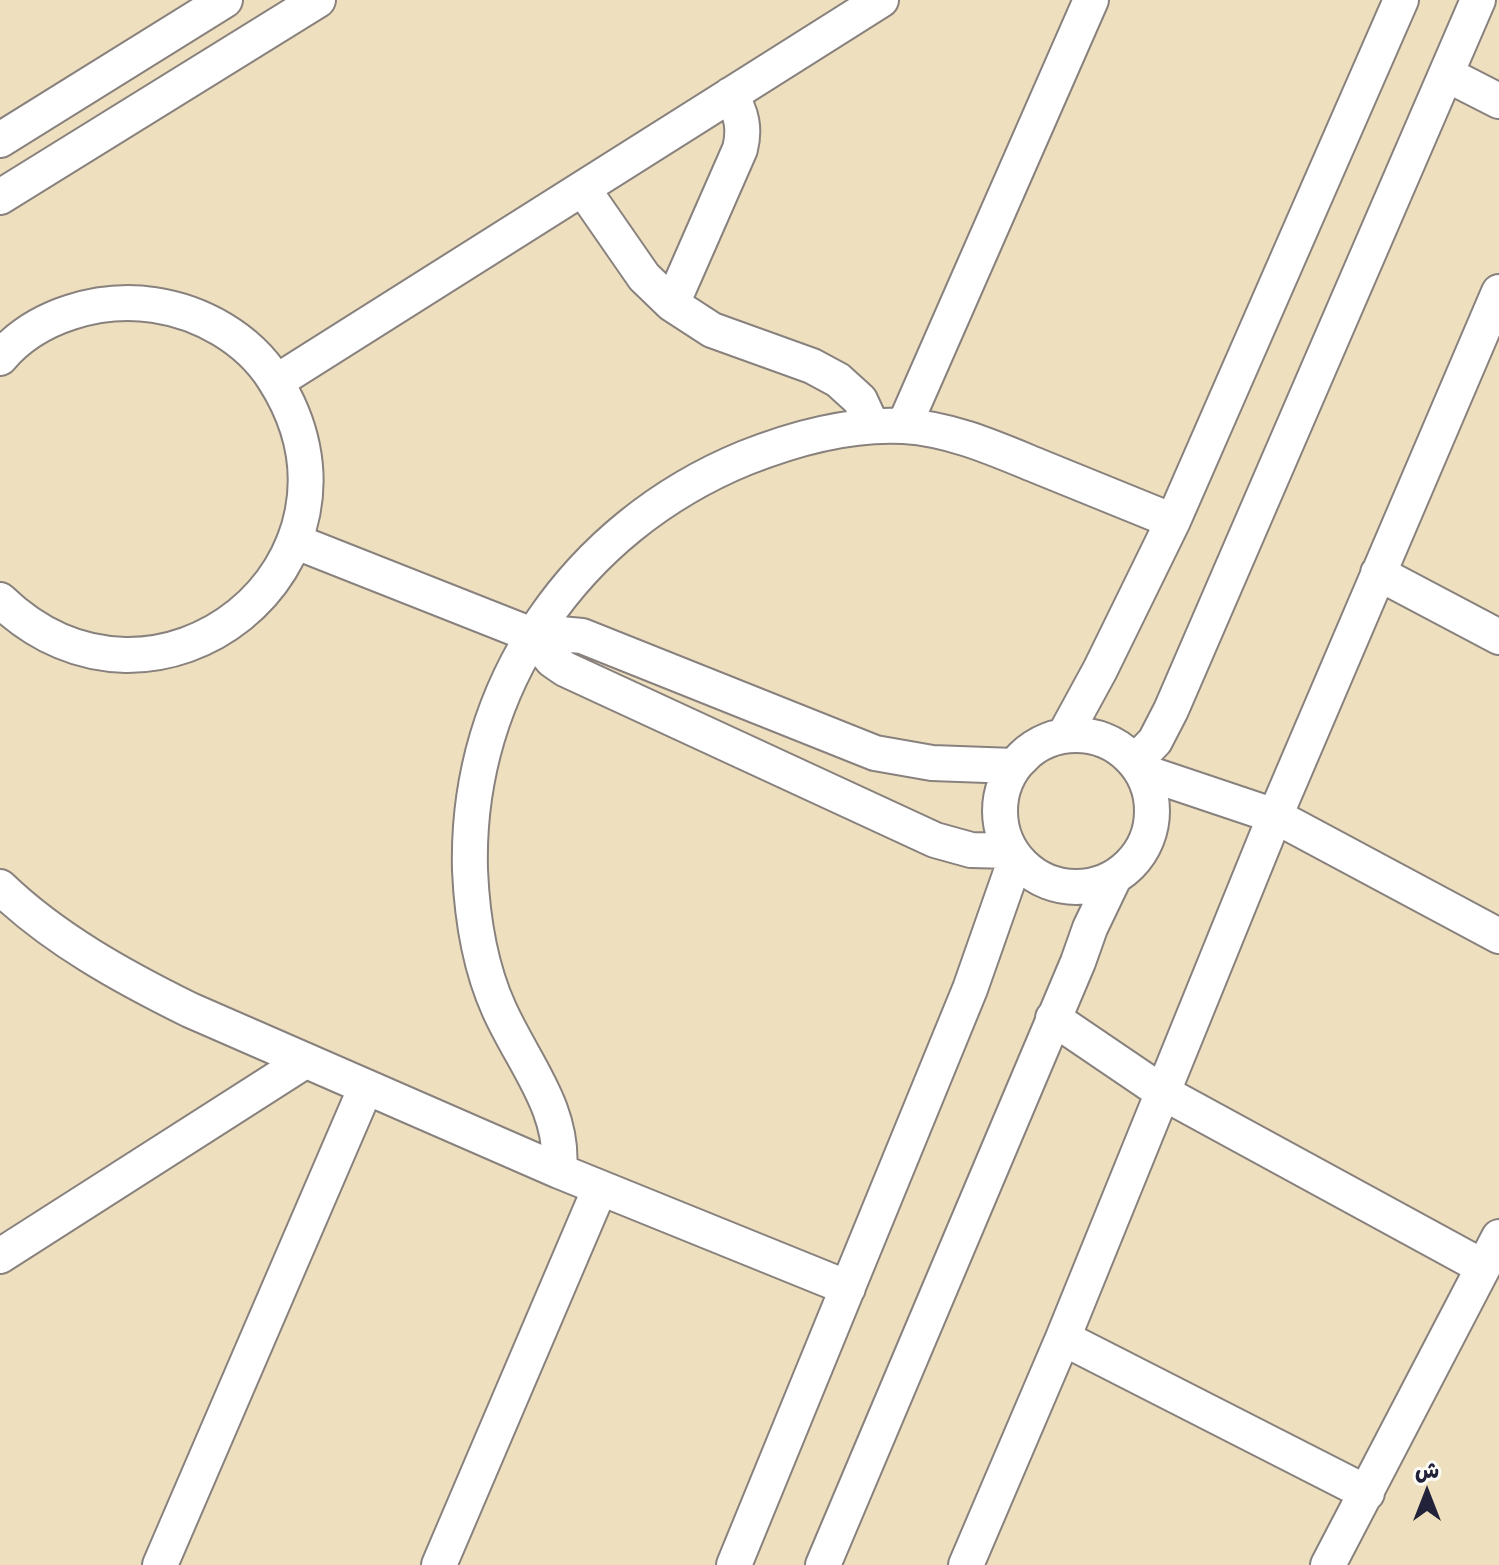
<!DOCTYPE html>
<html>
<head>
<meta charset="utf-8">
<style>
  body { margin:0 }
  #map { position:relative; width:1499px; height:1565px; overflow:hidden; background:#eee0bf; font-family:"Playpen Sans","Playpen Sans Arabic",sans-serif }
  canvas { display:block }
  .north { position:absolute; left:1387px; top:1453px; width:80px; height:80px; -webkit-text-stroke:6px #fdfcf7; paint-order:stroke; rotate:0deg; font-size:22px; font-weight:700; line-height:32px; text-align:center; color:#22223b }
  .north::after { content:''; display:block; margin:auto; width:28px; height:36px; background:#22223b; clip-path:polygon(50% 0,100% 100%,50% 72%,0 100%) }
</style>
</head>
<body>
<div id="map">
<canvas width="1499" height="1565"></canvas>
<div class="north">ش</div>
</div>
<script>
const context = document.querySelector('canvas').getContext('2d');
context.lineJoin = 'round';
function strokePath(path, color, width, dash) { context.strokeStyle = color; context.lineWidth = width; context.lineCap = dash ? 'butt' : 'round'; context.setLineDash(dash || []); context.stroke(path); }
const street = new Path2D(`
  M1448,75L1499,101
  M0,140L225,0
  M583,189L644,277L672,304L712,330L812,366L838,380L860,400L872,426
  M0,197L318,0
  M672,304L740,149C745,129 742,113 730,95
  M0,358C36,315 100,297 154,305C201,312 248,338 274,379C391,562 157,751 0,600
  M276,382L881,0
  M904,426L1091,0
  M294,541L532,635L549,633L582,636L875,753L932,763L1014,766L1028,752
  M1378,573L1499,637
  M532,635L552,660L565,669L935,840L971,850L1011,851
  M1000 811a76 76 0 1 1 152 0a76 76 0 1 1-152 0Z
  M1064,736L1100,670L1173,521L1401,0
  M1135,762L1155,741L1171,710L1478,0
  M1144,772L1275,816L1499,936
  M0,887C54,939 123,977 190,1010L559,1171L848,1288
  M1053,1018L1162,1092L1483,1267
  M559,1171C565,1109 523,1063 499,1009C480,967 472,916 470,870C465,686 577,527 745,458C795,438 849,423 904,426C952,429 996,449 1040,467C1084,485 1128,503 1173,521
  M0,1256L305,1061
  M1063,1338L1367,1493
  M160,1565L366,1087
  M439,1565L600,1188
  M734,1565L970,989L1016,858
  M823,1565L1078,962L1090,928L1114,878
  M966,1565L1063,1338L1275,816L1499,292
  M1328,1565L1499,1237`);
strokePath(street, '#88817d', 38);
strokePath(street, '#fff', 34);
</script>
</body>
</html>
